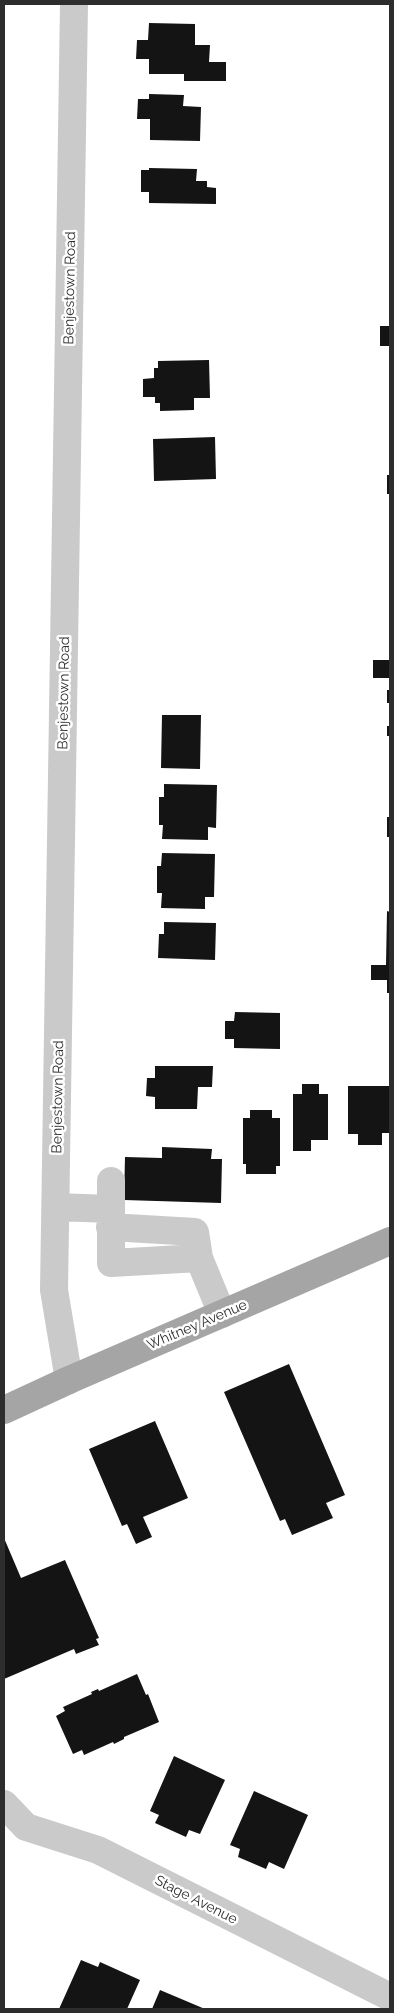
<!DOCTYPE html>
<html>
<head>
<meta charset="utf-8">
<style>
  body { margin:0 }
  #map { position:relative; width:394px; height:2013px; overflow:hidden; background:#fff; font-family:Raleway,sans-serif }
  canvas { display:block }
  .frame { position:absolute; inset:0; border:5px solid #2d2d2d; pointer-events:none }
</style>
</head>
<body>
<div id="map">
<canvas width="394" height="2013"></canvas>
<div class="frame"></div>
</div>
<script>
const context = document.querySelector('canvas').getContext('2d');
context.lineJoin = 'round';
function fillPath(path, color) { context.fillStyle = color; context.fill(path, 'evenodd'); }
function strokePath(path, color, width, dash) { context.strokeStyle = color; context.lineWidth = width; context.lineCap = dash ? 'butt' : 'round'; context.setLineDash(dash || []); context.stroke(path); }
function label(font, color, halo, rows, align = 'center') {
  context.font = font + ' Raleway,sans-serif'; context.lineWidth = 5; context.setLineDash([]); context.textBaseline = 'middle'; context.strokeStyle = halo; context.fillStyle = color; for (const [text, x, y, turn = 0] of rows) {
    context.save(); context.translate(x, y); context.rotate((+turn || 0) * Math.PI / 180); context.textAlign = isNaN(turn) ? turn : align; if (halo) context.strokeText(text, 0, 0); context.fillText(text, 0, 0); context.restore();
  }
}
fillPath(new Path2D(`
  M149,23L195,24V45H210L209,62H226V81H184V74H149V59H136L137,40H148Z
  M149,94L184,95L183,106L201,107L200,141L150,140V119H137L138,99H149Z
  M149,168L197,169L196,181H207V187L216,188V204L149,203V192H141V170H149Z
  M380,326H390V346H380Z
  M209,360L210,398H194V410L160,411V403H155V397H143V379L154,378V368H158V361Z
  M215,437L216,479L154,481L153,439Z
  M387,475H390V494H387Z
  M373,660H390V678H373Z
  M387,690H390V703H387Z
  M162,715H201L200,769L161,768Z
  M387,726H390V736H387Z
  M164,784L217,785L216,828L208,827V840L162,839L163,825H159V797H164Z
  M387,817H390V837H387Z
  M162,853L215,854L214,897H205V909L161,908L162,893H157V866H161Z
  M387,911L390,912V993H387V980H371V965H386Z
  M164,922L216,923L215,960L158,958L159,934H164Z
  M235,1012L280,1013V1049L234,1048V1039H225V1021H234Z
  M155,1066H213L212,1087H198L197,1109H155V1097L146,1096L147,1078H155Z
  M302,1084H319V1094H328V1140H311V1151H293V1094H302Z
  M348,1086H390V1133H382V1145H358V1134H348Z
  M250,1110H272V1118H280V1166H276V1174H246V1164H243V1118H250Z
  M162,1147L212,1149L211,1159H222L221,1203L124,1200L125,1157L162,1158Z
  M289,1364L345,1495L326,1503L333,1518L292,1535L285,1519L280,1521L224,1392Z
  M155,1421L188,1498L143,1517L152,1537L136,1544L127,1524L122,1526L89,1449Z
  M4,1538L21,1578L65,1560L99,1638L96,1639L99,1645L76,1654L74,1649L4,1679Z
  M137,1674L146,1695L148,1694L159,1722L124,1737V1739L114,1744L113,1742L84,1755L82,1750L73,1754L56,1716L65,1711L63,1707L92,1694L91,1692L98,1689L99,1691Z
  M174,1756L225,1780L200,1834L189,1830L186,1837L155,1823L159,1815L150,1811Z
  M254,1791L308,1815L284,1869L269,1862L266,1869L238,1857L240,1849L230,1845Z
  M81,1960L98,1967L100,1962L140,1980L127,2009H59Z
  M160,1990L205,2009H152Z`), '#141414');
strokePath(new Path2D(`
  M111,1181V1263L199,1258
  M56,1207L110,1209
  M110,1227L195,1232L199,1258L222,1314
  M69,1380L54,1290L74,4
  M4,1804L26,1827L98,1850L390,1997`), '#cacaca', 28);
strokePath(new Path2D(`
  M4,1410L69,1380L390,1241`), '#a5a5a5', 28);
label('14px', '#2d2d2d', '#fff', [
  ["Benjestown Road",70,288,-89],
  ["Benjestown Road",64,693,-89],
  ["Benjestown Road",58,1097,-89],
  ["Whitney Avenue",197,1325,-23],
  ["Stage Avenue",196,1900,27]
]);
</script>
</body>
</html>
